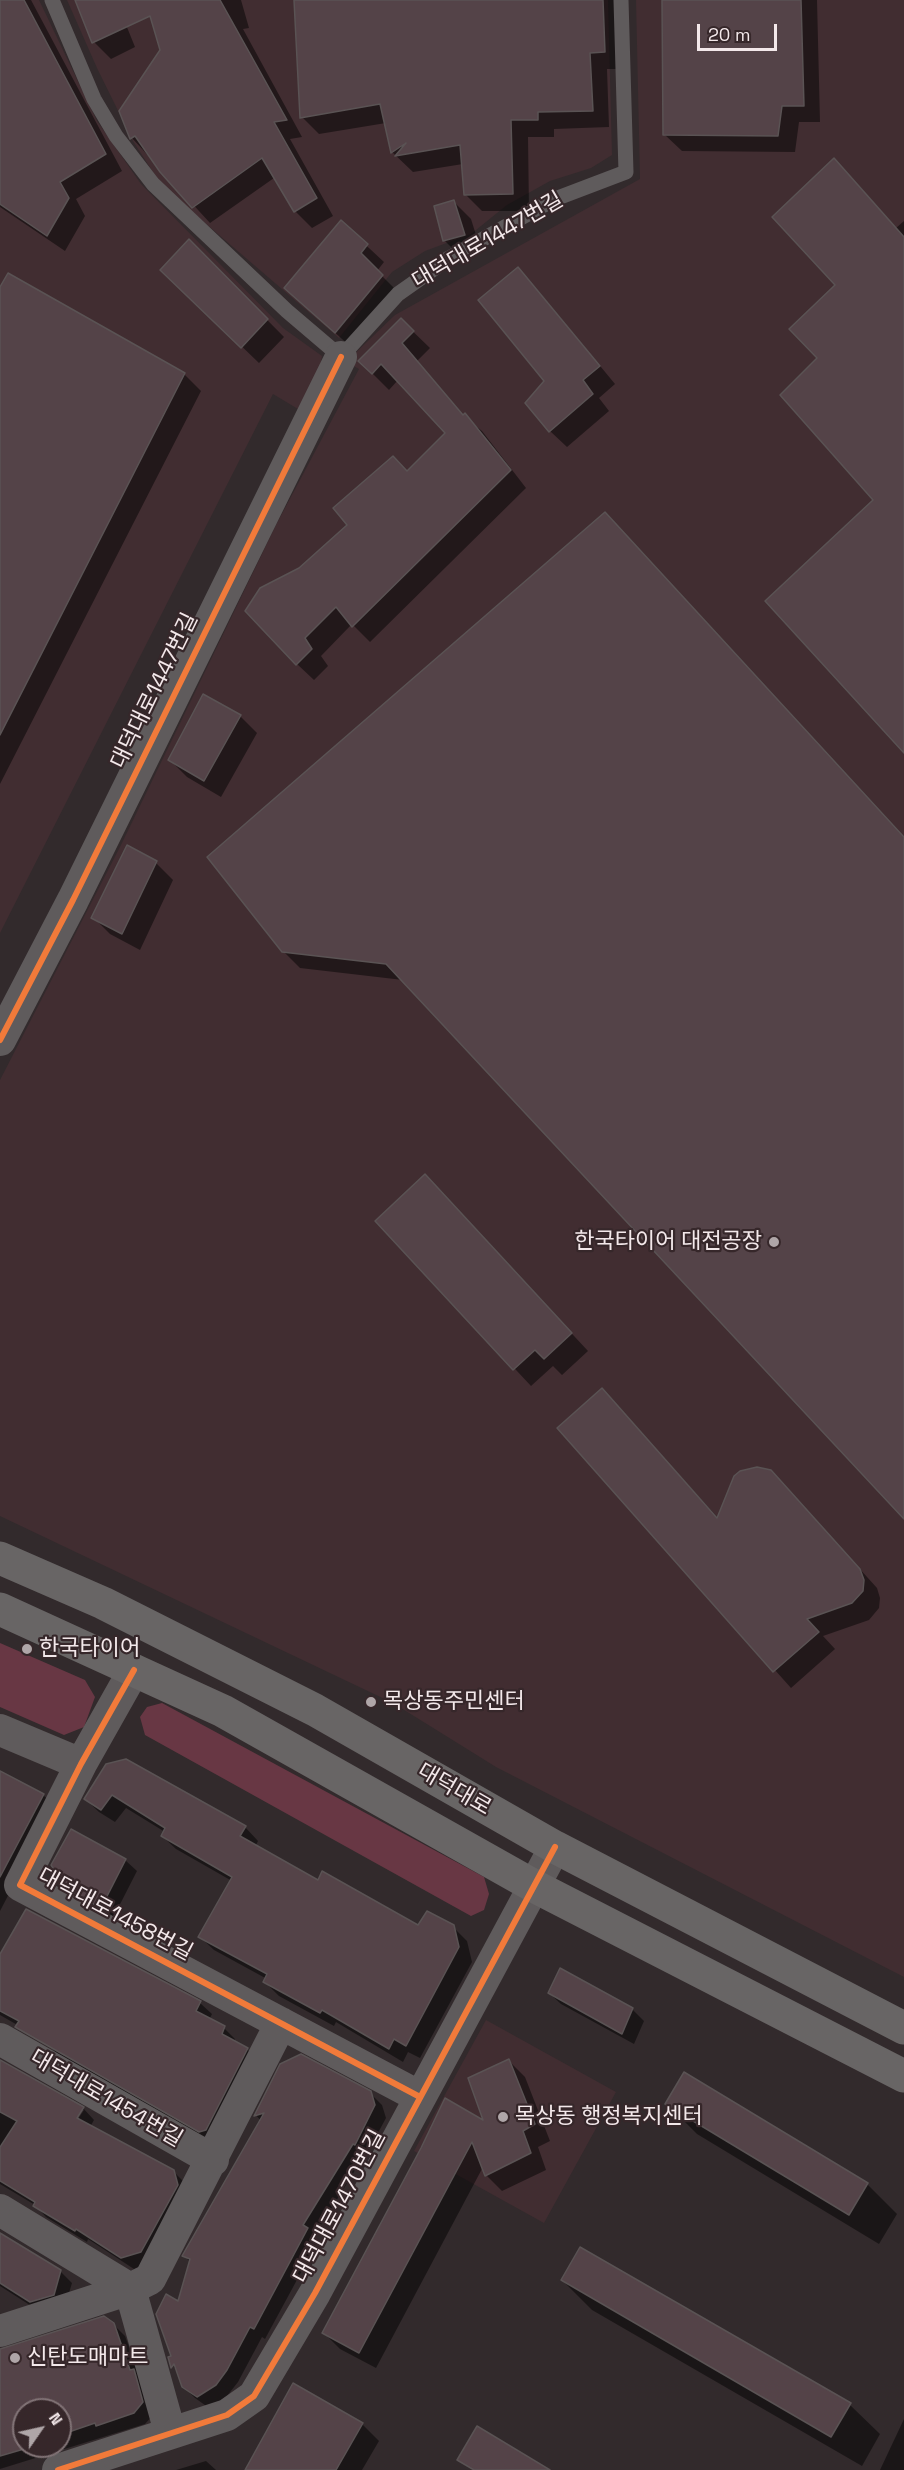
<!DOCTYPE html>
<html>
<head>
<meta charset="utf-8">
<style>
  body { margin:0 }
  #map { position:relative; width:904px; height:2470px; overflow:hidden; background:#322a2c; font-family:"Space Grotesk",sans-serif }
  canvas { display:block }
  .north { position:absolute; left:12px; top:2398px; width:60px; height:60px; box-sizing:border-box; background:#36272a; border:2px solid #827477; border-radius:50%; rotate:56deg; font-size:16px; font-weight:700; line-height:24px; text-align:center; color:#f3e8ea }
  .north::after { content:''; display:block; margin:auto; width:21px; height:27px; background:#afa6a8; clip-path:polygon(50% 0,100% 100%,50% 72%,0 100%) }
  .scale { position:absolute; left:697px; top:24px; width:80px; height:27px; box-sizing:border-box; border:3px solid #f3e8ea; border-top:0; padding-left:8px; font-size:18px; line-height:21px; white-space:nowrap; color:#f3e8ea; -webkit-text-stroke:4px #36272a; paint-order:stroke }
</style>
</head>
<body>
<div id="map">
<canvas width="904" height="2470"></canvas>
<div class="north">N</div>
<div class="scale">20 m</div>
</div>
<script>
const context = document.querySelector('canvas').getContext('2d');
context.lineJoin = 'round';
function fillPath(path, color) { context.fillStyle = color; context.fill(path, 'evenodd'); }
function strokePath(path, color, width, dash) { context.strokeStyle = color; context.lineWidth = width; context.lineCap = dash ? 'butt' : 'round'; context.setLineDash(dash || []); context.stroke(path); }
function label(font, color, halo, rows, align = 'center') {
  context.font = font + ' "Space Grotesk","Noto Sans KR",sans-serif'; context.lineWidth = 4.5; context.setLineDash([]); context.textBaseline = 'middle'; context.strokeStyle = halo; context.fillStyle = color; for (const [text, x, y, turn = 0] of rows) {
    context.save(); context.translate(x, y); context.rotate((+turn || 0) * Math.PI / 180); context.textAlign = isNaN(turn) ? turn : align; if (halo) context.strokeText(text, 0, 0); context.fillText(text, 0, 0); context.restore();
  }
}
fillPath(new Path2D(`
  M0,0H39L97,121L141,184L283,328L322,356L318,378L298,409L273,394L0,933Z
  M67,0H608L612,155L591,168L550,181L507,205L471,234L425,251L392,272L339,338L162,186L133,141L97,68Z
  M636,0H904V1977L496,1767L393,1703L0,1516V1080L121,845L276,525L359,369L346,362L395,315L640,179Z
  M486,2020L616,2092L544,2223L414,2151Z`), '#412d31');
fillPath(new Path2D(`
  M0,1643L85,1680L95,1697L84,1727L64,1735L0,1707Z
  M162,1703L484,1877L489,1894L484,1910L471,1916L145,1735L140,1717L147,1707Z`), '#683744');
fillPath(new Path2D(`
  M0,0H31L122,171L76,199L85,216L65,251L0,207Z
  M77,0H116L135,47L111,59L94,42Z
  M147,0H241L249,28L243,29L302,137L290,139L333,216L312,228L295,211L274,178L210,223L132,138L176,100Z
  M295,0H618L621,69H607L609,127L554,129V137H528L529,211H482L465,194L463,164L413,172L392,152L386,123L319,134L302,117Z
  M664,0H817L820,122H799L795,152L682,151L665,135Z
  M834,160L896,228L904,221V751L875,500L819,358L837,285Z
  M454,202L471,219L481,251L461,257L444,240Z
  M341,222L384,262L377,271L399,293L353,349L286,288Z
  M189,241L284,337L259,363L179,286Z
  M518,269L534,286L615,384L599,398L609,411L567,447L550,431L545,381Z
  M0,291L184,374L201,391L0,784Z
  M401,320L430,348L417,361L464,416L482,431L526,488L370,642L352,624L321,656L328,666L314,680L297,664L300,569L407,472L447,433L398,380L389,390L360,361Z
  M605,514L904,838V1517L403,980L300,968L283,951Z
  M240,716L257,733L221,797L187,777L170,760Z
  M156,863L173,880L140,950L110,934L93,917Z
  M441,1193L588,1351L562,1375L553,1366L531,1386L377,1221Z
  M602,1390L719,1519L771,1471L877,1588L880,1598L879,1608L869,1620L823,1636L835,1649L791,1688L559,1428Z
  M107,1765L245,1827L258,1841L255,1847L318,1882L419,1927H453L467,1941L472,1962L420,2058L408,2052L403,2062L336,2022L334,2026L279,1996L265,1982L267,1979L214,1950L200,1937L232,1881L176,1849L162,1836L165,1832L126,1808L115,1822L99,1812L85,1799Z
  M0,1772L43,1795L55,1806L0,1911Z
  M125,1860L137,1871L113,1918L79,1900L67,1888Z
  M27,1911L200,2003L212,2014L209,2020L224,2028L235,2039L234,2042L247,2049L258,2061L212,2142L58,2055L47,2042L0,2015V1957Z
  M561,1970L633,2010L644,2021L634,2044L561,2004L549,1993Z
  M0,2061L83,2108L94,2120L90,2127L173,2171L185,2183L153,2263L134,2269L88,2239L87,2242L46,2217L35,2205L0,2184ZM80,2110H84L74,2125L72,2124Z
  M509,2061L525,2077L550,2141L538,2147L546,2170L502,2191L486,2175L483,2167L376,2368L340,2349L324,2333L486,2123Z
  M281,2065L370,2093L382,2105L386,2118L366,2155L365,2154L314,2237L318,2241L265,2339L262,2337L238,2382L227,2396L209,2408L195,2398L183,2386L170,2358L173,2357L179,2303L190,2262L184,2255L261,2121L256,2115Z
  M667,2104L867,2184L897,2214L879,2244L697,2134Z
  M0,2234L60,2271L72,2283L66,2303L36,2309L0,2286Z
  M580,2249L850,2405L880,2434L862,2466L592,2310L562,2280Z
  M113,2324L125,2336L154,2414L145,2424L0,2469V2351ZM24,2410H60V2446H24Z
  M904,2419V2470H880Z
  M362,2424L379,2441L362,2470H246Z
  M206,2461L216,2470H176Z`), '#0007');
const building = new Path2D(`
  M0,0H24L106,154L60,182L69,198L47,236L0,204Z
  M75,0H220L287,120L274,122L317,198L294,212L262,158L192,208L160,172L135,136L130,139L119,111L160,50L150,16L92,43Z
  M294,0H603L605,52L590,53L593,111L538,112V120H511L513,194L464,195L460,145L395,156L406,143L391,153L380,104L300,118Z
  M662,0H801L804,106H782L778,136L663,135Z
  M834,158L904,237V753L765,601L873,500L780,395L817,358L789,329L835,285L772,217Z
  M454,200L465,235L443,241L434,206Z
  M341,220L368,244L361,253L383,275L335,333L284,288Z
  M189,239L268,319L241,348L160,270Z
  M518,267L600,366L583,380L593,394L549,432L525,403L544,381L478,300Z
  M8,273L185,373L0,735V287Z
  M401,318L414,331L402,343L463,415L465,413L511,470L352,627L336,607L305,638L312,649L296,665L245,611L260,588L299,568L347,525L333,508L393,456L407,471L445,433L381,364L372,374L358,361Z
  M605,512L904,837V1519L386,964L282,952L207,857Z
  M203,694L241,715L204,781L168,760Z
  M127,845L157,861L122,934L91,918Z
  M425,1174L572,1333L544,1359L535,1350L513,1370L375,1221Z
  M602,1388L717,1518L734,1476L740,1471L757,1467L771,1470L860,1569L864,1580L863,1591L852,1603L807,1619L819,1632L773,1672L557,1428Z
  M126,1759L246,1826L240,1836L318,1880L322,1871L418,1925L427,1911L454,1925L459,1947L406,2046L394,2039L389,2049L322,2010L320,2013L263,1982L267,1974L198,1937L232,1877L161,1836L165,1828L112,1795L101,1810L84,1799L106,1764Z
  M0,1771L44,1794L0,1877Z
  M71,1829L126,1859L101,1908L66,1889L51,1865Z
  M26,1909L201,2001L196,2011L225,2026L222,2034L248,2048L206,2130L199,2132L15,2027L19,2021L0,2011V1954Z
  M560,1968L633,2008L622,2034L548,1993Z
  M301,2054L371,2091L375,2105L355,2145L353,2144L303,2225L308,2228L254,2329L250,2327L227,2370L216,2385L197,2397L182,2387L174,2364L171,2368L168,2357L171,2356L156,2314L166,2294L178,2301L190,2259L182,2256L264,2113L254,2116L280,2064Z
  M509,2059L535,2124L523,2131L531,2153L485,2176L472,2142L359,2353L322,2333L421,2148L445,2098L483,2120L468,2078Z
  M0,2060L84,2107L77,2118L174,2170L178,2185L141,2252L121,2258L76,2229L75,2231L33,2206L35,2202L0,2181V2147L17,2121L0,2112Z
  M684,2072L868,2183L849,2215L665,2104Z
  M0,2233L61,2270L54,2295L30,2302L0,2283Z
  M580,2247L851,2403L831,2437L561,2280Z
  M104,2316L114,2323L130,2370L134,2369L143,2402L134,2413L96,2426L95,2423L60,2435V2410H24V2449L0,2456V2349Z
  M293,2383L363,2423L336,2470H245Z
  M477,2426L550,2470H474L457,2460Z`);
fillPath(building, '#544348');
strokePath(building, '#5a5354', 1.5);
strokePath(new Path2D(`
  M52,0L94,99L116,136L153,184L287,311L341,357L398,294L449,258L555,199L626,172L621,0`), '#5f5b5c', 15);
strokePath(new Path2D(`
  M0,1040L73,900L341,357
  M134,1670L81,1764L20,1885L420,2097
  M0,1730L81,1764
  M0,2039L213,2160
  M0,2210L130,2289L170,2432
  M0,2331L130,2289L150,2279L281,2023
  M58,2470L227,2415L254,2396L315,2293L555,1847`), '#5f5b5c', 32);
strokePath(new Path2D(`
  M0,1558L103,1603L315,1710L555,1847L904,2028
  M0,1609L223,1711L534,1886L904,2076`), '#686565', 33);
strokePath(new Path2D(`
  M0,1040L73,900L341,357
  M134,1670L81,1764L20,1885L420,2097
  M58,2470L227,2415L254,2396L315,2293L555,1847`), '#f17a3a', 6);
for (const [x, y, r, color] of [
  [774,1242,6,"#afa6a8"],
  [27,1649,6,"#afa6a8"],
  [371,1702,6,"#afa6a8"],
  [503,2117,6,"#afa6a8"],
  [15,2358,6,"#afa6a8"]
]) { const dot = new Path2D(); dot.arc(x, y, r, 0, 2 * Math.PI); context.fillStyle = color; context.fill(dot); strokePath(dot, '#36272a', 2); }
label('22px', '#f3e8ea', '#36272a', [
  ["대덕대로1447번길",488,241,-30],
  ["대덕대로1447번길",155,691,-64],
  ["대덕대로",454,1790,30],
  ["대덕대로1458번길",115,1915,28],
  ["대덕대로1454번길",106,2099,30],
  ["대덕대로1470번길",340,2207,-62]
]);
label('22px', '#f3e8ea', '#36272a', [
  ["한국타이어 대전공장",762,1242,"right"],
  ["한국타이어",39,1649],
  ["목상동주민센터",383,1702],
  ["목상동 행정복지센터",515,2117],
  ["신탄도매마트",27,2358]
], 'left');
</script>
</body>
</html>
